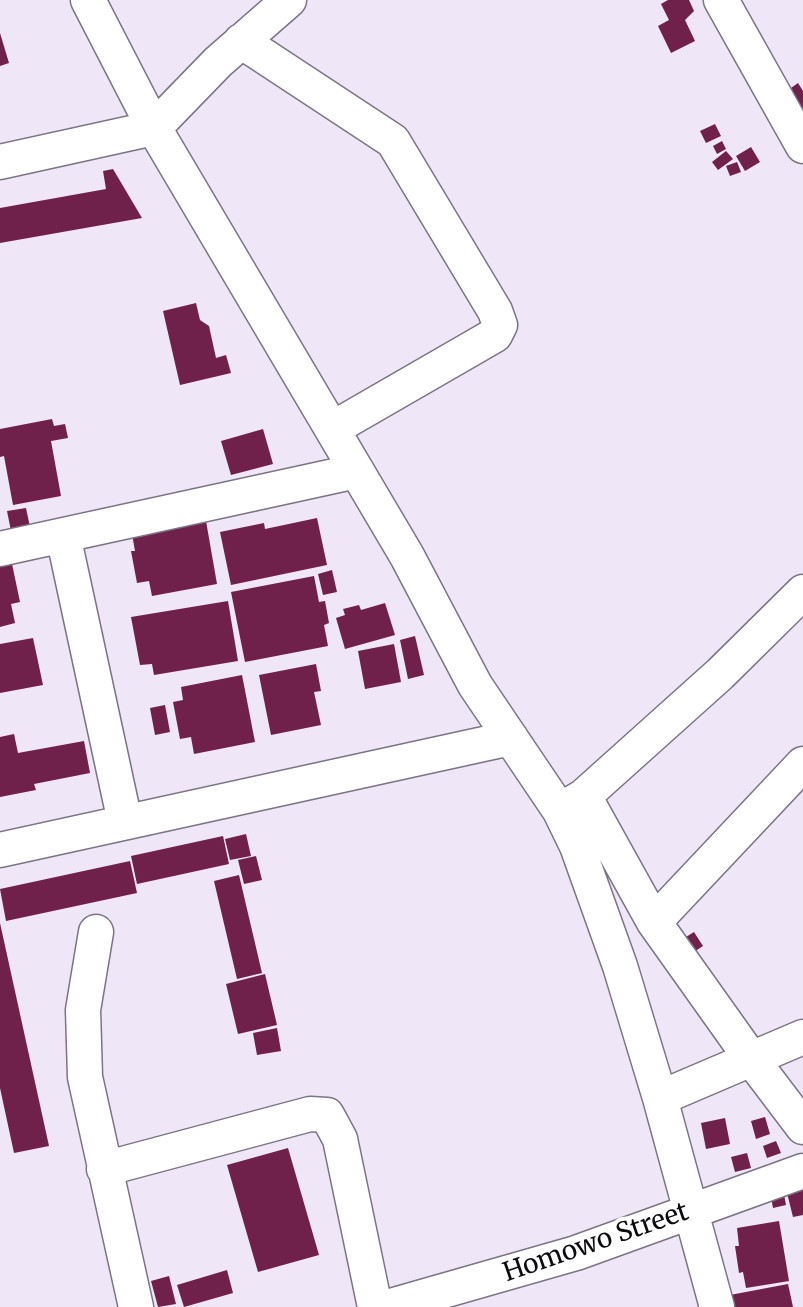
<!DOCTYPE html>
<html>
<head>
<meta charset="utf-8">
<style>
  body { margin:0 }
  canvas { display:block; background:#efe6f7 }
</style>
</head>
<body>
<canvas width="803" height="1307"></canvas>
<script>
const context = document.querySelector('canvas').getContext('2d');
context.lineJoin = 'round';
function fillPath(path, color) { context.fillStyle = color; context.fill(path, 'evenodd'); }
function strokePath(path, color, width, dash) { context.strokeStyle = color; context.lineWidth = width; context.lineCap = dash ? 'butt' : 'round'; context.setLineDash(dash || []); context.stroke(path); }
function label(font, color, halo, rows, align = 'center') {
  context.font = font + ' Merriweather,serif'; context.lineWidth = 8; context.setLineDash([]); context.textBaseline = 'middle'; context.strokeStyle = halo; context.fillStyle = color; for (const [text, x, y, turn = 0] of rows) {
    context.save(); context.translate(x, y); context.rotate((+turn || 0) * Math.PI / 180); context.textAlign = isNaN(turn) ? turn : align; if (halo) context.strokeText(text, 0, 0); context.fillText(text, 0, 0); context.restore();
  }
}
fillPath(new Path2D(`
  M668,0H689L694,11L685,20L695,41L671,53L658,26L669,20L661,4Z
  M0,33L9,63L0,66Z
  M798,83L803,91V109L794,115L781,95Z
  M715,124L721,136L706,143L700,131Z
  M722,141L726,149L717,154L713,146Z
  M751,147L760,162L745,171L736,156Z
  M726,151L733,159L718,170L712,162Z
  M737,162L741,172L730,176L726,166Z
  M113,169L142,218L0,243V208L106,189L103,171Z
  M196,303L200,320L209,326L216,358L226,355L231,373L180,385L163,311Z
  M52,419L54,426L65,424L68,438L51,441L61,496L13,505L4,456L0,457V429Z
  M263,429L273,464L231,475L221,441Z
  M26,508L30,527L11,531L7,511Z
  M317,518L327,565L231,585L220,532L264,523L265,529Z
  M206,521L217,584L152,596L149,581L137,583L131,551H135L132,534Z
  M11,559L20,602L11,604L15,623L0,627V561Z
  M332,570L337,592L323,595L318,574Z
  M314,576L319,602L325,601L329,623L324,625L328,646L245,662L231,592Z
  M228,601L238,661L154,675L152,664L140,665L131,617Z
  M385,603L395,635L345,649L336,618L345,615L343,609L359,605L361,610Z
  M415,636L424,675L408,679L400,640Z
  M33,638L43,685L0,693V644Z
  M394,644L401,682L365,689L358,651Z
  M316,664L321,691L314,692L321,725L271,735L259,675Z
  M242,675L255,742L194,754L191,737L180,739L173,702L183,700L181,687Z
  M165,705L170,732L155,735L150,708Z
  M14,734L18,753L84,741L90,773L34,784L36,790L0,797V737Z
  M246,834L251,856L230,860L225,839Z
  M223,836L229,864L137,884L131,856Z
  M256,856L262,880L244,884L238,860Z
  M130,861L137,893L6,921L0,889Z
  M239,875L262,973L237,979L214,881Z
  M0,923L49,1146L14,1153L0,1088Z
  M694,932L703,946L686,957L678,942Z
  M265,974L277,1025L238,1034L226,984Z
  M277,1028L281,1051L257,1055L253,1033Z
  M765,1117L770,1134L756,1139L751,1121Z
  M725,1118L730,1144L706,1149L701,1123Z
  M776,1141L781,1153L767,1158L763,1146Z
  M288,1148L319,1255L258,1272L227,1165Z
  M747,1153L751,1168L735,1172L731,1157Z
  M783,1189L786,1205L773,1208L770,1191Z
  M803,1189V1215L793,1217L787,1193Z
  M779,1221L789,1281L746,1288L743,1272L739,1273L735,1246H739L737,1228Z
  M227,1270L233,1293L184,1307L177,1285Z
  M169,1276L176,1304L158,1307L151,1281Z
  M788,1284L793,1307H732L730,1295Z`), '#6f214b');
const minor = new Path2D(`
  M88,0L154,128L407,556L475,685L560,811L577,846L620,966L660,1098L717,1307
  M721,0L803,146
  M241,41L393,141L495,311L500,325L495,335L332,429
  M0,162L154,128L218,62L289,0
  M63,535L125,822
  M0,549L357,471
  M584,796L654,922L750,1057L803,1127
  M564,808L584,796L720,674L803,592
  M0,850L511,738
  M654,922L803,764
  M96,932L83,1010L85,1077L136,1307
  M660,1098L803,1037
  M104,1169L310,1114L327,1115L340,1139L375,1307
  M387,1307L576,1253L803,1171`);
strokePath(minor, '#7d7483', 37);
strokePath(minor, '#fff', 34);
label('26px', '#0e0b10', '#fff', [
  ["Homowo Street",596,1243,-19]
]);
</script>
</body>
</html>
